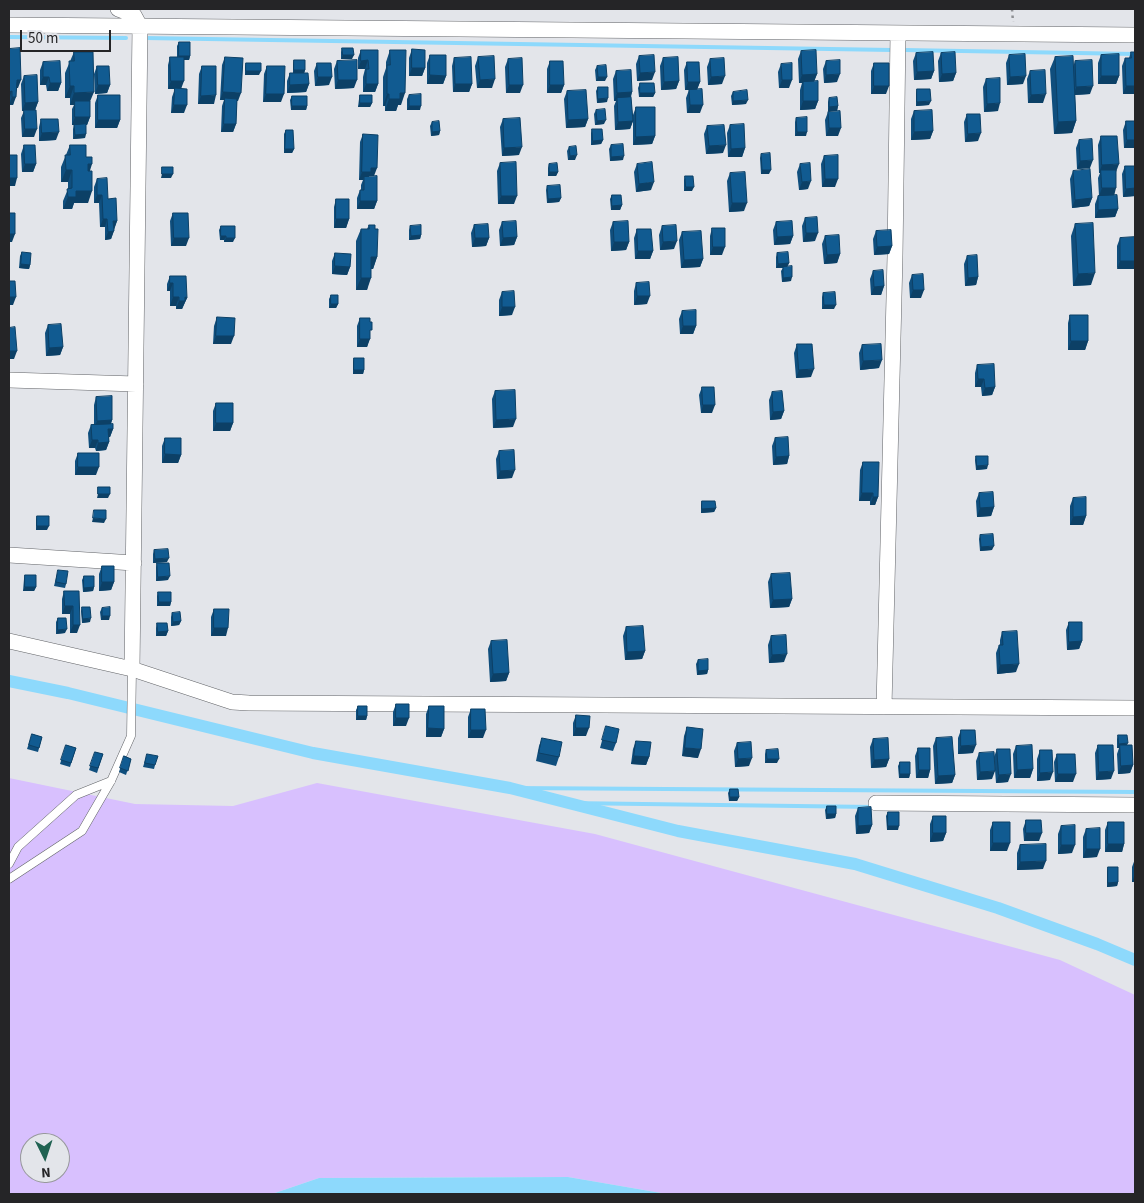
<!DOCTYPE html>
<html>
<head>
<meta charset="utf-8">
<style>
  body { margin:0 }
  #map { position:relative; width:1144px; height:1203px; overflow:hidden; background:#e3e5ea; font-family:"Source Sans 3",sans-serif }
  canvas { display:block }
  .frame { position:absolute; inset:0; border:10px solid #252527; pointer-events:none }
  .north { position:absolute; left:20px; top:1133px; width:50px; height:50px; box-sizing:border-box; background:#e3e5ea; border:1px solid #97989c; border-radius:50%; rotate:176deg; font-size:14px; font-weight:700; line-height:20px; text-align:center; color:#252527 }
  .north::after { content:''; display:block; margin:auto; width:18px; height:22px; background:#206252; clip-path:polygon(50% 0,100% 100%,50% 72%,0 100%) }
  .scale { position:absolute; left:20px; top:30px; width:91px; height:22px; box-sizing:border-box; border:2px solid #252527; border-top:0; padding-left:6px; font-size:15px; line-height:18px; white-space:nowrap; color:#252527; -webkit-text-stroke:4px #e3e5ea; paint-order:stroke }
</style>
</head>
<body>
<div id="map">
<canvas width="1144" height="1203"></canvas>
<div class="frame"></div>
<div class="north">N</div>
<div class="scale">50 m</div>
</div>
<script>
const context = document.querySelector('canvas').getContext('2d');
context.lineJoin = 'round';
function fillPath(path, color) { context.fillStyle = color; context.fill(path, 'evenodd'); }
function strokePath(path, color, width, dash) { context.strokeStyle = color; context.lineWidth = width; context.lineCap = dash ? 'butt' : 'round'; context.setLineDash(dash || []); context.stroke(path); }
fillPath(new Path2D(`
  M9,778L135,804L233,806L317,783L595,834L1060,960L1135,995V1194H667L568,1177L319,1178L272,1194H9ZM30,1143H60V1173H30Z`), '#d8c0fe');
fillPath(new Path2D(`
  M568,1177L667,1194H272L319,1178Z`), '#8dd9fc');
strokePath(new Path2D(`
  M9,37L126,38
  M145,38L892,50
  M904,50L1135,54
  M510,788L1135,792
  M567,803L873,807`), '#8dd9fc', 4);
strokePath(new Path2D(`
  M9,681L68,693L313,753L510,788L678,831L855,864L998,908L1097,944L1135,960`), '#8dd9fc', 12);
const service = new Path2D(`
  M9,864L18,847L76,795L111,781
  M9,879L82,831L111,781L131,736L132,669`);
const minor = new Path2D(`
  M118,9L134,15L140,26L132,669L232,702L249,703L1135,708
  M9,25L1135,35
  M9,380L136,384
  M9,555L134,563
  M9,641L132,669
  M884,707L895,256L898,33
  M876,803L1135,805`);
strokePath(service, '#626468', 9);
strokePath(minor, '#626468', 16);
strokePath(new Path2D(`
  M1012,9L1013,22`), '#8e8f93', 2.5, [2.5, 4]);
strokePath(service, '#fff', 8);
strokePath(minor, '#fff', 15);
fillPath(new Path2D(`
  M179,42L190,56L189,60H184L181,89L184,113H171L172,97L175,89H168V65L170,57H177V46Z
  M342,48L352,59H341V52Z
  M9,49L18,88H17L13,105H9Z
  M412,49L425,68L422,76H409V58Z
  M361,50H378V84L375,92H363V77L365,69H358V58Z
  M390,50L401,105H398L396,111H385V106H383V77L386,68V62Z
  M801,51L817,74L814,81L818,101L815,109L800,110V90L802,83H799L798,59Z
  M74,52L90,104V117L87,125H86L85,138L73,139V129L74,125H72V109L74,105H70V98H65V73Z
  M1131,52L1135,94H1123L1122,66L1125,58H1129Z
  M916,53L934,71L931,79L914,80L913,61Z
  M941,53L956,73L953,81L939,82L938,61Z
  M430,55L446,76L443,84H427V63Z
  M1009,55L1023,84L1007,85L1006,63Z
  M1101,55L1119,76L1116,84H1098V63Z
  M639,56L652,80L637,81L636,64Z
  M225,57L238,101H237L236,124L233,132H221L222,106L224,100H220L222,65Z
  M478,57L492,88H477L475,66Z
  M1055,57L1073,67L1075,61L1090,94L1075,95L1076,121L1072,133L1054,134L1050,69Z
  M454,58L472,84L469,92H453L452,66Z
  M663,58L679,81L676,89L661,90L660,66Z
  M508,59L520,93H506L505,67Z
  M710,59L722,84L708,85L707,67Z
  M294,60L305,70L304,73L309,84L306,92L287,93V81L290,73H293V64Z
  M337,61L354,88L335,89L334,69Z
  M550,61L564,85L561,93H547V69Z
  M826,61L837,82L824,83L823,69Z
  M43,62L61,83L58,91H47L46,85H40V70Z
  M687,62L700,82L697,89L700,113H687L686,98L689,90H685L684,70Z
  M246,63L259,75H245V67Z
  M317,63L329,85L315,86L314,71Z
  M874,63L886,94H871V71Z
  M781,64L789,88H779L778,72Z
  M97,66L110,85L107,93L95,94L94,74Z
  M202,66L214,104H198L199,74Z
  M267,66L281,102H263L264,74Z
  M597,66L605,81H596L595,70Z
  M616,71L632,92L631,97L633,121L630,129L615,130L614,106L616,101H614L613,79Z
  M1030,71L1043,103H1028L1027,79Z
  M24,76L38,102L35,110L34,137H22L21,118L24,111H22L21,84Z
  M986,79L998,111L984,112L983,87Z
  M640,83L655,93L653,97H639L638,88Z
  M598,87L607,102L597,103L596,91Z
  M917,89L929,105L916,106V93Z
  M567,91L588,119L585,127L566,128L564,99Z
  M733,92L746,104L732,105L731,96Z
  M98,95L120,120L117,128H95V103Z
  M360,95L372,103L370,107H358L359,99Z
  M409,95L420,110H407V99Z
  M292,96L307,106L306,110H291L290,100Z
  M829,98L838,106L837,111H828V102Z
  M636,107L655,136L652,144L633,145V115Z
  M596,110L604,124L595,125L594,114Z
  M914,111L933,131L930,139L911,140V119Z
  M828,112L838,136H826L825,120Z
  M967,114L978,141L965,142L964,122Z
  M796,118L806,136H795V122Z
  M41,119L56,140L39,141V127Z
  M503,119L519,155L502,156L500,127Z
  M1126,121H1135V148H1124L1123,130Z
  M432,122L440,131L439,135L431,136L430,126Z
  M730,125L745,148L742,157H728L727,133Z
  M707,126L723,153L706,154L704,134Z
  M592,129L603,140L601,144L591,145V133Z
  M286,130L294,149L292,153H284V134Z
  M363,134L374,176H369V177L377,201L374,209H357V198L360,190H361V185L363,180H359L360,142Z
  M1101,136L1116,171L1114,195L1118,209L1115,217L1095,218V204L1098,196H1099L1098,178L1100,173H1099L1098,145Z
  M1079,140L1090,168L1077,169L1076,148Z
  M24,145L36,164L33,172H22L21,154Z
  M70,145L86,157L90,171L88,203H74L72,209H63V201L68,189V182H61V167Z
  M611,145L623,160L610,161L609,149Z
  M569,147L575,160H568L567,151Z
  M761,154L769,174H761L760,158Z
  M824,156L835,187H822L821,164Z
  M500,163L514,204H498L497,171Z
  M549,164L558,172L556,176H548V168Z
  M637,164L651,190L636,192L634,172Z
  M800,164L808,189L799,190L797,172Z
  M1125,166H1135V196L1123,197L1122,174Z
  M1073,171L1092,198L1089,206L1072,208L1070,179Z
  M730,173L744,211L729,212L727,181Z
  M685,176L692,191H684V180Z
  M97,179L108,199L117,221L111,239L105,240V227H100L99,203H94V187Z
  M547,186L561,198L559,202L547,203L546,190Z
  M612,195L622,205L620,210H611L610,199Z
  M336,199L349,219L346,228H334V207Z
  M173,213L186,246H171L170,221Z
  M805,218L815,241L803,242L802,226Z
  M502,222L517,237L514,245L500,246L499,230Z
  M613,222L629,242L626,250L611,251L610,230Z
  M776,222L793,236L790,244L774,245L773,230Z
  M1075,224L1091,285L1073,286L1071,236Z
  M369,225L377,257L373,269H371L367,290H356V241L361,229H367Z
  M474,225L489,238L486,246L472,247L471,233Z
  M221,226L233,242H224V240H220L219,230Z
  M410,226L421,235L420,239L409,240V230Z
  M662,226L674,249L660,250L659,235Z
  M712,228L722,255H710V236Z
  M637,229L653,251L650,259H635L634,238Z
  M876,231L892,246L889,254L874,255L873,239Z
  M682,232L703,259L700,267L681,268L679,240Z
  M825,236L840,254L837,263L824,264L822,244Z
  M1135,237L1117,269V246L1120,238Z
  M22,252L30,265L29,269L19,268L20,256Z
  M335,253L350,267L347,275L332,274V261Z
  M777,253L789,263L787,267L791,281L782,282L781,271L783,268H776V257Z
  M967,256L978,277L976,285L965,286L964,264Z
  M873,271L884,286L881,295H871L870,279Z
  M912,275L921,298H910L909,283Z
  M170,276L187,298L182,309H176V306H170V291H167V284Z
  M636,283L647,304L634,305V291Z
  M502,292L512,315L499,316V300Z
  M823,293L834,309H822V297Z
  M331,295L338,304L336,308H329V299Z
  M682,311L696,326L693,334H680L679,319Z
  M1070,315L1088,341L1085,350H1068V323Z
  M217,317L231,344H213L214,326Z
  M360,318L370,337L367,347H357V326Z
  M48,325L63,347L60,355L46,356L45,333Z
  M797,344L811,377L796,378L794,353Z
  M862,345L879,368L860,370L859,353Z
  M354,358L364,370L363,374H353V362Z
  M977,365L995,387L992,395L982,396L981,387H975V373Z
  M702,387L712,413H701L699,395Z
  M495,391L513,427L493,428L492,399Z
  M772,392L784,411L781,419L770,420L769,400Z
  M96,397L112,420L111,424L113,429L110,437H109V442L106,450L96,451L95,448H89L88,433L91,425H94V405Z
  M216,403L233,423L230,431H213V411Z
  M165,438L181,455L178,463H162V446Z
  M775,438L789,456L787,464L773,465L772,446Z
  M499,451L512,478L497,479L496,459Z
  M78,453L96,475H75V461Z
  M976,456L987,469L976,470L975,460Z
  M863,462L878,497L875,505H870V501H859L860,470Z
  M979,493L994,507L991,516L977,517L976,501Z
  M1073,498L1086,516L1083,525H1070V506Z
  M702,501L716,508L714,512L701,513V505Z
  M37,516L47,530H36V520Z
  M980,535L992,550L980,551L979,539Z
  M154,550L167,562L153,563V554Z
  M157,563L168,580L156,581V567Z
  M102,566L114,582L111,590L99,591V574Z
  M58,570L66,584L65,588L54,586Z
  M771,574L792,599L789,607L770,608L768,582Z
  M25,575L36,587L34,591H23L24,579Z
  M84,576L94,587L93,591L83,592L82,580Z
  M64,591H79L77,633H70V614H62V599Z
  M158,592L171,602L170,606H157V596Z
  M82,607L90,622L82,623L81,611Z
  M102,608L109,620H101L100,612Z
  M214,609L226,636H211V617Z
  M172,613L181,621L179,625L171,626V617Z
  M58,618L65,633L56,634V622Z
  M1069,622L1082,641L1079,649L1067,650L1066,630Z
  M157,623L168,631L166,636H156V628Z
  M626,627L645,651L642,659L625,660L623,636Z
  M1002,632L1016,672L997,674L996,653L999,645H1000V640Z
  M771,636L784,662L769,663L768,645Z
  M491,641L509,673L506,681L490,682L488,649Z
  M698,660L708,670L707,674L697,675L696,664Z
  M396,704L406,726H393V712Z
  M358,706L367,716L366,720H356V710Z
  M429,706L444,729L441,737H426V714Z
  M471,709L483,738H468V717Z
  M576,715L586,736H573V723Z
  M606,726L616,743L613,751L600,748Z
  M687,727L698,758L682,756L684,736Z
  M961,730L973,753L958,754V738Z
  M32,734L42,737L38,752L27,749Z
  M1118,735L1127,745L1133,765L1130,773L1118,774L1117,754L1119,748H1117V739Z
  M542,738L559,757L556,766L536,761L539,746Z
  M936,738L955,775L952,783L935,784L933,746Z
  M873,739L889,759L886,767L871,768L870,747Z
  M636,741L649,757L646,765L631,764L633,749Z
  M737,743L749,766L735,767L734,751Z
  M66,745L76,748L70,767L60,764Z
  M1098,745L1111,779L1096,780L1095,753Z
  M1016,746L1033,769L1030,778H1014L1013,754Z
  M918,748L930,770L928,778H916L915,756Z
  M997,749L1008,782L996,783L994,757Z
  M766,750L777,763H765V754Z
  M1040,750L1050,780L1037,781V759Z
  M95,752L103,754L97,773L89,770Z
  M979,753L992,779L977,780L976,761Z
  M147,754L155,765L154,769L143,767Z
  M1057,754L1073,782H1055L1054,762Z
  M124,756L131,759L126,775L119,772Z
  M900,762L910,774L909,778H899L898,766Z
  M730,789L739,797L737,801H729L728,793Z
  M827,806L836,814L835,818L826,819L825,810Z
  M858,808L872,825L869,833L856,834L855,816Z
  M888,812L898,830H887L886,816Z
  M933,816L946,833L943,841L930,842V824Z
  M1026,820L1039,841H1024L1023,829Z
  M993,822L1007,851H990V830Z
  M1108,822L1124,844L1122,852H1105V830Z
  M1061,826L1072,853L1058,854V834Z
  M1086,829L1097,857L1083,858V837Z
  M1020,845L1043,869L1017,870V853Z
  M1135,859V882H1132V867Z
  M1108,867L1118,882L1117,886L1107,887V871Z`), '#0f4e7d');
fillPath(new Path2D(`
  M343,55H354L352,59H341Z
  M179,56H190L189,60H177Z
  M368,60L365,69H358L361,61Z
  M412,68H425L422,76H409Z
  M294,70H305L304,74H293Z
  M246,71H261L259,75H245Z
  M934,71L931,79L914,80L917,72Z
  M655,72L652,80L637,81L640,73Z
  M956,73L953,81L939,82L942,74Z
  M817,74L814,82L799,83L802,75Z
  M840,74L837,82L824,83L826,75Z
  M430,75L446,76L443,84H427Z
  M725,76L722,84L708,85L711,77Z
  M1026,76L1023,84L1007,85L1010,77Z
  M1101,76H1119L1116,84H1098Z
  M43,77H49L46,85H40Z
  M318,77H332L329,85L315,86Z
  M598,77H607L605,81H596Z
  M495,79L492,88H477L480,80Z
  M17,80H21L18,88H14Z
  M338,80H357L354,88L335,89Z
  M782,80H792L789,88H779Z
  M171,81H184L181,89H168Z
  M679,81L676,89L661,90L664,82Z
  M688,82H700L697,90H685Z
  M50,83H61L58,91H47Z
  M309,84L306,92L287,93L290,85Z
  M366,84H378L375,92H363Z
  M455,84H472L469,92H453Z
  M98,85H110L107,93L95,94Z
  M509,85H523L520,93H506Z
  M550,85H564L561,93H547Z
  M70,86H74L70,98H65Z
  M874,86H889L886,94H871Z
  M1093,86L1090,94L1074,95L1076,87Z
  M1126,86H1135V94H1123Z
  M12,91L9,99V92Z
  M94,92L89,104L75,101L74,105H70L74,93Z
  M223,92L241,93L238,101L225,100V98L224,100H220Z
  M632,92L629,101L617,98L616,101H614L617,93Z
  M400,93H405L401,105H398L396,111H385L389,99Z
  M640,93H655L653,97H639Z
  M266,94H284L281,102H263Z
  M387,94H389L385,106H383Z
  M1046,94L1043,103H1028L1031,95Z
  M216,95L214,104H198L201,96Z
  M12,97H16L13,105H9Z
  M608,98L607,102L597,103L598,99Z
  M748,100L746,104L732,105L733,101Z
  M803,101H818L815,109L800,110Z
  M931,101L929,105L916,106L917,102Z
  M38,102L35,110L22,111L25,103Z
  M360,103H372L370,107H358Z
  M1000,103L998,111L984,112L987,104Z
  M174,105H187L184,113H171Z
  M690,105H703L700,113H687Z
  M292,106H307L306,110H291Z
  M409,106H421L420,110H407Z
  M838,106L837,111H828L829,107Z
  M75,117H90L87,125H72Z
  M588,119L585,127L566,128L568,120Z
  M98,120H120L117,128H95Z
  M606,120L604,124L595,125L597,121Z
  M633,121L630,129L615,130L618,122Z
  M1076,121L1072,133L1054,134L1058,122Z
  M224,124H236L233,132H221Z
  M829,128H841L838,136H826Z
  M25,129H37L34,137H22Z
  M440,131L439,135L431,136L432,132Z
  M933,131L930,139L911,140L914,132Z
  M59,132L56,140L39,141L42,133Z
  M797,132H807L806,136H795Z
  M981,133L978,141L965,142L968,134Z
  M86,134L85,138L73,139L75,135Z
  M655,136L652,144L633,145L636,137Z
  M603,140L601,144L591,145L593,141Z
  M1127,140H1135V148H1124Z
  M726,145L723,153L706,154L709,146Z
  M522,147L519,155L502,156L504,148Z
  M745,148L742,157H728L731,149Z
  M285,149H294L292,153H284Z
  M577,155L575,160H568L570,156Z
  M624,156L623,160L610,161L611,157Z
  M1093,160L1090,168L1077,169L1080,161Z
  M25,164H36L33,172H22Z
  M88,164H92L88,177Z
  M1119,164L1116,172L1101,170L1100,173H1099L1102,165Z
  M371,168H377L374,176H369L368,180L364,177L363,180H359L362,172Z
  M66,170H72L68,182H61Z
  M762,170H771L769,174H761Z
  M549,172H558L556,176H548Z
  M162,174H173L171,178H161Z
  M9,178H17L15,186H9Z
  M825,179H838L835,187H822Z
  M811,181L808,189L799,190L802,182Z
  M654,182L651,190L636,192L639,184Z
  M686,187H694L692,191H684Z
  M1102,188H1116L1114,196H1099Z
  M1135,188V196L1123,197L1126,189Z
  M76,191H92L88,203H74L72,209H63L68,197Z
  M97,195H102L99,203H94Z
  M501,196H517L514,204H498Z
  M561,198L559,202L547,203L548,199Z
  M1092,198L1089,206L1072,208L1075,200Z
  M360,201H377L374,209H357Z
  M732,203H747L744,211L729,212Z
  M622,205L620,210H611L612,206Z
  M1118,209L1115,217L1095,218L1098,210Z
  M103,219H107L105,227H100Z
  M336,219H349L346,228H334Z
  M113,221H117L114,229Z
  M114,231L111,239L105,240L108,232Z
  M806,233H818L815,241L803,242Z
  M9,234H15L12,242H9Z
  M421,235L420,239L409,240L411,236Z
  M221,236H226L224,240H220Z
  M793,236L790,244L774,245L777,237Z
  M517,237L514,245L500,246L503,238Z
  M174,238H189L186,246H171Z
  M226,238H235L233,242H224Z
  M475,238H489L486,246L472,247Z
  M677,241L674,249L660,250L663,242Z
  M614,242H629L626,250L611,251Z
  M892,246L889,254L874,255L877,247Z
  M713,247H725L722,255H710Z
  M638,251H653L650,259H635Z
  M840,254L837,263L824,264L827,255Z
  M371,257H377L373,269H367Z
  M703,259L700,267L681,268L684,260Z
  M1120,261H1135V269H1117Z
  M789,263L787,267L776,268L778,264Z
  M21,264L30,265L29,269L19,268Z
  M335,266L350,267L347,275L332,274Z
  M1095,273L1091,285L1073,286L1078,274Z
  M792,277L791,281L782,282L783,278Z
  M978,277L976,285L965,286L968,278Z
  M361,278H371L367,290H356Z
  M170,283H173L170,291H167Z
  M884,286L881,295H871L874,287Z
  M913,290H924L921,298H910Z
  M637,296H650L647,304L634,305Z
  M9,297H16L13,305H9Z
  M173,297H179L176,306H170Z
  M185,297L187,298L182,309H176L179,301Z
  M331,304H338L336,308H329Z
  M824,305H836L834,309H822Z
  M502,307H515L512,315L499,316Z
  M683,326H696L693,334H680Z
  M216,336H234L231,344H213Z
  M360,339H370L367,347H357Z
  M1071,341H1088L1085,350H1068Z
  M63,347L60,355L46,356L49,348Z
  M9,351H17L14,359H9Z
  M882,360L879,368L860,370L863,361Z
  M814,369L811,377L796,378L799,370Z
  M354,370H364L363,374H353Z
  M978,379H984L981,387H975Z
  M995,387L992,395L982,396L985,388Z
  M703,405H715L712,413H701Z
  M784,411L781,419L770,420L773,412Z
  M516,419L513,427L493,428L496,420Z
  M112,420L109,429H94L97,421Z
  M216,423H233L230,431H213Z
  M108,429H113L110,437L105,438Z
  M92,440H98L95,448H89Z
  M109,442L106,450L96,451L98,443Z
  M165,454L181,455L178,463H162Z
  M789,456L787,464L773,465L776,457Z
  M988,465L987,469L976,470L977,466Z
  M78,467H99L96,475H75Z
  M515,470L512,478L497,479L500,471Z
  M862,493H873L870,501H859Z
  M98,494H110L108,498H97Z
  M873,497H878L875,505H870Z
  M994,507L991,516L977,517L980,508Z
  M716,508L714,512L701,513L702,509Z
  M1086,516L1083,525H1070L1073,517Z
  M93,518L106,519L104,523L92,522Z
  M37,526H49L47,530H36Z
  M994,546L992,550L980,551L981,547Z
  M169,558L167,562L153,563L155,559Z
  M170,576L168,580L156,581L158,577Z
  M102,582H114L111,590L99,591Z
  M25,587H36L34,591H23Z
  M94,587L93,591L83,592L84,588Z
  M792,599L789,607L770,608L773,600Z
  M159,602H171L170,606H157Z
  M65,606H73L70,614H62Z
  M102,616H110L109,620H101Z
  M91,618L90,622L82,623L83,619Z
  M181,621L179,625L171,626L173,622Z
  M73,625H80L77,633H70Z
  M214,628H228L226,636H211Z
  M67,629L65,633L56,634L58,630Z
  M168,631L166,636H156L158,632Z
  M1082,641L1079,649L1067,650L1069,642Z
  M645,651L642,659L625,660L627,652Z
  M787,654L784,662L769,663L772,655Z
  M1019,664L1016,672L997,674L1000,665Z
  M708,670L707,674L697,675L698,671Z
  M509,673L506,681L490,682L493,674Z
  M358,716H367L366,720H356Z
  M396,718H409L406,726H393Z
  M428,728L444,729L441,737H426Z
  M576,728H589L586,736H573Z
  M471,730H486L483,738H468Z
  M1128,743L1126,747L1120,745L1119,748H1117L1119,744Z
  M976,745L973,753L958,754L961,746Z
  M685,748L701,749L698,758L682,756Z
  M634,756L649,757L646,765L631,764Z
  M752,758L749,766L735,767L738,759Z
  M767,759H779L777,763H765Z
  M889,759L886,767L871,768L874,760Z
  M1133,765L1130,773L1118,774L1121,766Z
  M1033,769L1030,778H1014L1017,770Z
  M919,770H930L928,778H916Z
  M995,771L992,779L977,780L980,772Z
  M1114,771L1111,779L1096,780L1099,772Z
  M1053,772L1050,780L1037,781L1040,773Z
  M900,774H910L909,778H899Z
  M1011,774L1008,782L996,783L999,775Z
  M1058,774H1076L1073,782H1055Z
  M955,775L952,783L935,784L938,776Z
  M730,797H739L737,801H729Z
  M827,814H836L835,818L826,819Z
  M872,825L869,833L856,834L858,826Z
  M888,826H899L898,830H887Z
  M933,833H946L943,841L930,842Z
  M1026,833H1042L1039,841H1024Z
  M993,843H1010L1007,851H990Z
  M1108,844H1124L1122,852H1105Z
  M1061,845H1075L1072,853L1058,854Z
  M1086,849H1100L1097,857L1083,858Z
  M1046,861L1043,869L1017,870L1020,862Z
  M1135,874V882H1132Z
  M1118,882L1117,886L1107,887L1108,883Z`), '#0c4066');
const building = new Path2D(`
  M179,42H190V56H179Z
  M20,48L21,80H17L16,97H12V91L9,92V49Z
  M342,48H353L354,55H343Z
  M412,49L425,50V68H412Z
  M361,50H378V84H366V69H369L368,60L361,61Z
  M390,50H406L405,93H400V99H389V94H387V65H390Z
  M816,50L817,74L802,75L801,51Z
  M74,52H93L94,92L74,93V86H70L69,61H74Z
  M933,52L934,71L917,72L916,53Z
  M955,52L956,73L942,74L941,53Z
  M1131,52H1135V86H1126L1125,58H1131Z
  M1025,54L1026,76L1010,77L1009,55Z
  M1119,54V76H1101V55Z
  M430,55H446V76L430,75Z
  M654,55L655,72L640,73L639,56Z
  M494,56L495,79L480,80L478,57Z
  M1073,56L1076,121L1058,122L1055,57Z
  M170,57H184V81H171Z
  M225,57L243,58L241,93L223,92Z
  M471,57L472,84H455L454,58Z
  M678,57L679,81L664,82L663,58Z
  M522,58L523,85H509L508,59Z
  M724,58L725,76L711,77L710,59Z
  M294,60H305V70H294Z
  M357,60V80H338L337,61Z
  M840,60V74L826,75V61Z
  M1092,60L1093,86L1076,87L1075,61Z
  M60,61L61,83H50L49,77H43V62Z
  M550,61H563L564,85H550Z
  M687,62H699L700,82H688Z
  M246,63H261V71H246Z
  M317,63H331L332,77H318Z
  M792,63V80H782L781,64Z
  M874,63H889V86H874Z
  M606,65L607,77H598L597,66Z
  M97,66H109L110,85H98Z
  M202,66H216V95L201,96Z
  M267,66H285L284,94H266Z
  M631,70L632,92L617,93L616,71Z
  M1045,70L1046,94L1031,95L1030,71Z
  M290,73H308L309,84L290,85Z
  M37,75L38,102L25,103L24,76Z
  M1000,78V103L987,104L986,79Z
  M818,81V101H803V82Z
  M640,83H654L655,93H640Z
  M598,87H608V98L598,99Z
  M175,88L187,89V105H174Z
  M702,89L703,105H690L689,90Z
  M917,89H930L931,101L917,102Z
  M586,90L588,119L568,120L567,91Z
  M747,90L748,100L733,101V92Z
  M421,94V106H409V95Z
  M98,95H120V120H98Z
  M360,95H372V103H360Z
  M292,96H307V106H292Z
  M631,97L633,121L618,122L617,98Z
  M837,97L838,106L829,107V98Z
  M225,98L237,99L236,124H224Z
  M75,101H90V117H75Z
  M636,107H655V136L636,137Z
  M605,109L606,120L597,121L596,110Z
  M24,110H36L37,129H25Z
  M932,110L933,131L914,132V111Z
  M840,111L841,128H829L828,112Z
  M967,114H980L981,133L968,134Z
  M807,117V132H797L796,118Z
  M520,118L522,147L504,148L503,119Z
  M41,119H58L59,132L42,133Z
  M439,121L440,131L432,132V122Z
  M1126,121H1135V140H1127Z
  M86,124V134L75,135L74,125Z
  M744,124L745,148L731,149L730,125Z
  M724,125L726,145L709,146L707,126Z
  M592,129H602L603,140L593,141Z
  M286,130H293L294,149H285Z
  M363,134L378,135L377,168H371V172H362Z
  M1101,136H1117L1119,164L1102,165Z
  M1092,139L1093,160L1080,161L1079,140Z
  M623,144L624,156L611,157V145Z
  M24,145H35L36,164H25Z
  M70,145H86V157H92V164H88V171H92V191H76V197H68L67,189L72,188V170H66L65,155H70Z
  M576,146L577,155L570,156L569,147Z
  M770,153L771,170H762L761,154Z
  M9,155H17V178H9Z
  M838,155V179H825L824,156Z
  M516,162L517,196H501L500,163Z
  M652,162L654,182L639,184L637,164Z
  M557,163L558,172H549V164Z
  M810,163L811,181L802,182L800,164Z
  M1125,166H1135V188L1126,189Z
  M162,167H173V174H162Z
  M1090,169L1092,198L1075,200L1073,171Z
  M1101,170H1116V188H1102Z
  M745,172L747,203H732L730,173Z
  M377,176V201H360V190H364V177Z
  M685,176H693L694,187H686Z
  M107,178L108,199L116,198L117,221H113L114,231L108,232L107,219H103L102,195H97V179Z
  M560,185L561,198L548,199L547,186Z
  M612,195H621L622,205L612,206Z
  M1117,195L1118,209L1098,210V196Z
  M336,199H349V219H336Z
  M9,213H15V234H9Z
  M173,213H188L189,238H174Z
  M817,217L818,233H806L805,218Z
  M516,221L517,237L503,238L502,222Z
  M628,221L629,242H614L613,222Z
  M792,221L793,236L777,237L776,222Z
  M1093,223L1095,273L1078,274L1075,224Z
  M488,224L489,238H475L474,225Z
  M369,225H375V229H378L377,257H371V278H361V229H369Z
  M421,225V235L411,236L410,226Z
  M676,225L677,241L663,242L662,226Z
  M221,226H235V238H226V236H221Z
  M712,228H725V247H713Z
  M637,229H651L653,251H638Z
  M891,230L892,246L877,247L876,231Z
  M701,231L703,259L684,260L682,232Z
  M839,235L840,254L827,255L825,236Z
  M1135,237V261H1120V238Z
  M22,252L31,253L30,265L21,264Z
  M788,252L789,263L778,264L777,253Z
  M335,253L351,254L350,267L335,266Z
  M977,255L978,277L968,278L967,256Z
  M792,266V277L783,278V267Z
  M883,270L884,286L874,287L873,271Z
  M923,274L924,290H913L912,275Z
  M170,276H186L187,298L185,297V301H179V297H173V283H170Z
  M9,281H15L16,297H9Z
  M649,282L650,296H637L636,283Z
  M514,291L515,307H502V292Z
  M835,292L836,305H824L823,293Z
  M331,295H338V304H331Z
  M696,310V326H683L682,311Z
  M1070,315H1088V341H1071Z
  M217,317L235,318L234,336H216Z
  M360,318H370V322H372V330H370V339H360Z
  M61,324L63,347L49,348L48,325Z
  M15,327L17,351H9V328Z
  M797,344H812L814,369L799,370Z
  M881,344L882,360L863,361L862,345Z
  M354,358H364V370H354Z
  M994,364L995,387L985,388L984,379H978L977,365Z
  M702,387H714L715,405H703Z
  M515,390L516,419L496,420L495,391Z
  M782,391L784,411L773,412L772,392Z
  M112,396V420L97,421L96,397Z
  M216,403H233V423H216Z
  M113,424V429H108L109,442L98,443V440H92L91,425Z
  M788,437L789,456L776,457L775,438Z
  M165,438H181V455L165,454Z
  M514,450L515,470L500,471L499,451Z
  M78,453H99V467H78Z
  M976,456H988V465L977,466Z
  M863,462H879L878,497H873V493H862Z
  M98,487H110V494H98Z
  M993,492L994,507L980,508L979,493Z
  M1086,497V516L1073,517V498Z
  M702,501H715L716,508L702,509Z
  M94,510H106V519L93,518Z
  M37,516H49V526H37Z
  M993,534L994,546L981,547L980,535Z
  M168,549L169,558L155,559L154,550Z
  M157,563H169L170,576L158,577Z
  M102,566H114V582H102Z
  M58,570L68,571L66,584L56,582Z
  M790,573L792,599L773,600L771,574Z
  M25,575H36V587H25Z
  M84,576H94V587L84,588Z
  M64,591H79L80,625H73V606H65Z
  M158,592H171V602H159Z
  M82,607H90L91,618L83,619Z
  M110,607V616H102V608Z
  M214,609H229L228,628H214Z
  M180,612L181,621L173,622L172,613Z
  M58,618H66L67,629L58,630Z
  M1069,622H1082V641L1069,642Z
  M157,623H167L168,631L158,632Z
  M643,626L645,651L627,652L626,627Z
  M1017,631L1019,664L1000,665L999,645H1003L1002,632Z
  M786,635L787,654L772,655L771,636Z
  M507,640L509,673L493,674L491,641Z
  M708,659V670L698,671V660Z
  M396,704H409V718H396Z
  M358,706H367V716H358Z
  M429,706H444V729L428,728Z
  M471,709H485L486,730H471Z
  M576,715L590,716L589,728H576Z
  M606,726L619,729L616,743L602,740Z
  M687,727L703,729L701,749L685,748Z
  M961,730H975L976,745L961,746Z
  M32,734L42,737L39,748L29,745Z
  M1118,735H1127L1128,743L1119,744Z
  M952,737L955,775L938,776L936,738Z
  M542,738L562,742L559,757L539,753Z
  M888,738L889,759L874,760L873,739Z
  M636,741L651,742L649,757L634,756Z
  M751,742L752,758L738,759L737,743Z
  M66,745L76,748L71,763L61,760Z
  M1032,745L1033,769L1017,770L1016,746Z
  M1098,745H1113L1114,771L1099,772Z
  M1120,745H1132L1133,765L1121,766Z
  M918,748H930V770H919Z
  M778,749L779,759H767L766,750Z
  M997,749H1010L1011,774L999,775Z
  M1040,750H1052L1053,772L1040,773Z
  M95,752L103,754L98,768L90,766Z
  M994,752L995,771L980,772L979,753Z
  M147,754L158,756L155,765L145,763Z
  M1057,754H1075L1076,774H1058Z
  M124,756L131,759L128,771L120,768Z
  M900,762H910V774H900Z
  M730,789H738L739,797H730Z
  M827,806H836V814H827Z
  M871,807L872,825L858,826V808Z
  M888,812H899V826H888Z
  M933,816H946V833H933Z
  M1026,820H1041L1042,833H1026Z
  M993,822H1010V843H993Z
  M1108,822H1124V844H1108Z
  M1075,825V845H1061V826Z
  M1100,828V849H1086V829Z
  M1046,844V861L1020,862V845Z
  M1108,867H1118V882L1108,883Z`);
fillPath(building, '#115b91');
strokePath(building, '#0c4066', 1);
</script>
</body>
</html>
